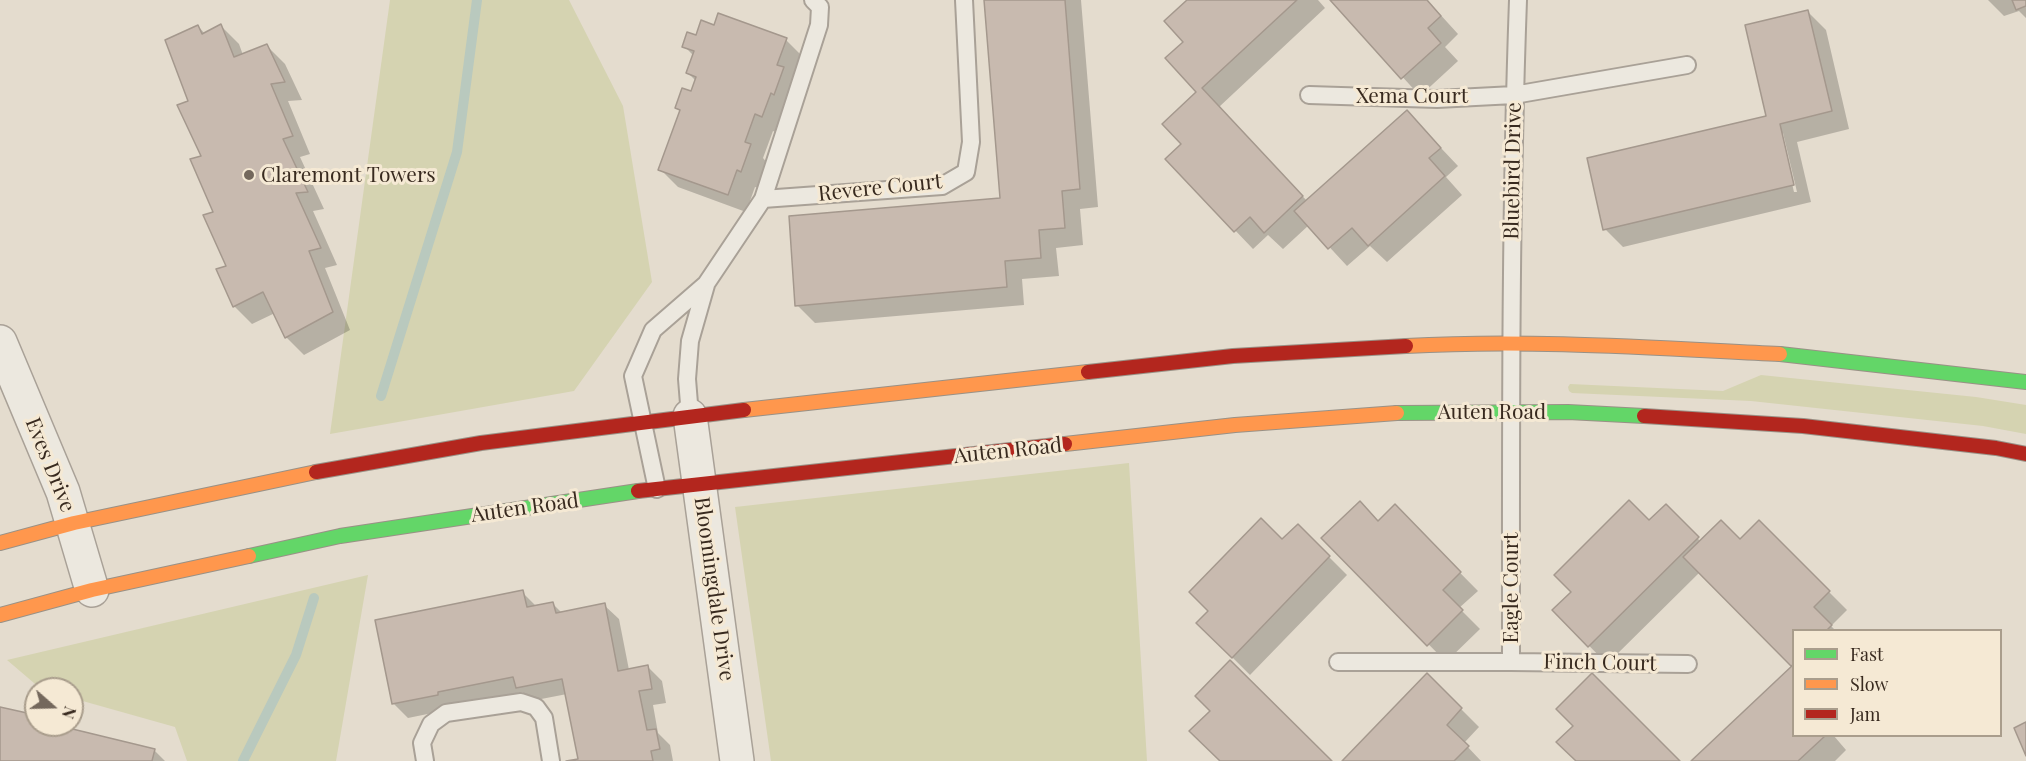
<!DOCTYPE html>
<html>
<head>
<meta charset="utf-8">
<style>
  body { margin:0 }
  #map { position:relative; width:2026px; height:761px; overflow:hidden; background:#e4dcce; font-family:"Playfair Display",serif }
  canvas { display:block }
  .legend { position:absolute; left:1792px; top:629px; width:210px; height:108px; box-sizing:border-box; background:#f5e9d4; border:2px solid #a99d8c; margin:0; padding:8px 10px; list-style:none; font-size:18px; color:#382a1f }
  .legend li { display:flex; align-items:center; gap:12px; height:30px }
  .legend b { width:30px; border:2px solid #a99d8c }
  .north { position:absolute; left:24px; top:677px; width:60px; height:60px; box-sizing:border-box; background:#f5e9d4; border:2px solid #a99d8c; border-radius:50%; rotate:110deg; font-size:16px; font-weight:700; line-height:24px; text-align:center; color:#382a1f }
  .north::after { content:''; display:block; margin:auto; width:21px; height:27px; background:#74685c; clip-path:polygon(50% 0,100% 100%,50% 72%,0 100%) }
</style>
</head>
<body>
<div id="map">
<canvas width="2026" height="761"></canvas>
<ul class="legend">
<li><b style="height:8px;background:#63d668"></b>Fast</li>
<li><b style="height:8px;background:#ff974d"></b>Slow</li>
<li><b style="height:8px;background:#b3261e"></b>Jam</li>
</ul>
<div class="north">N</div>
</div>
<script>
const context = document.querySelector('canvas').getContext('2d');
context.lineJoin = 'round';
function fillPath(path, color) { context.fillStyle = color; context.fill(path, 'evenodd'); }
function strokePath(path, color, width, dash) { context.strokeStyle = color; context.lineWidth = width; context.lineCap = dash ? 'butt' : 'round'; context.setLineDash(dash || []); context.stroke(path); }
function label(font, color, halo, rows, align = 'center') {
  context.font = font + ' "Playfair Display",serif'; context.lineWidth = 6; context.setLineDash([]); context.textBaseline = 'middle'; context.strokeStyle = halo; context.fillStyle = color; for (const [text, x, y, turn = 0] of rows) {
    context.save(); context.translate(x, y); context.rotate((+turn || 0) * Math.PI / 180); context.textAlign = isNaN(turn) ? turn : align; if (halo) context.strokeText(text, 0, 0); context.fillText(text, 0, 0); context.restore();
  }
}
fillPath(new Path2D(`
  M390,0H569L623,106L652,282L574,391L330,434Z
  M1761,375L1976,397L2026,405V434L1983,426L1751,401L1572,393L1569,391L1568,387L1570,384L1723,391Z
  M1129,463L1147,761H771L735,507Z
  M368,575L336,761H187L175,727L72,698V689H41L7,660Z`), '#d5d3b1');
fillPath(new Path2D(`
  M986,0H1081L1098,207L1080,209L1083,245L1056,248L1059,276L1022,279L1024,305L815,323L797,305L1002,200Z
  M1189,0H1318L1325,8L1219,107L1307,201L1407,112L1458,166L1446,177L1462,195L1387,262L1370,246L1347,266L1309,225L1283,249L1268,235L1253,249L1167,159L1183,144L1198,92L1185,42Z
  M1332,0H1427L1458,34L1445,47L1458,61L1420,96Z
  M1988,0H2026V18L2019,11L2004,16Z
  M1808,12L1826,30L1849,129L1797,142L1811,202L1623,247L1605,229L1767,117ZM1780,133H1783L1797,192H1794Z
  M198,26L205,34L221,26L239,44L243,55L267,46L285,64L302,100L288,101L310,154L300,157L324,209L313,211L337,265L325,268L350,330L304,355L286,337L275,313L252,324L234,306L228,267L190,101Z
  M715,27L786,40L804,58L780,134L773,131L763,158L768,164L759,188L755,187L746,212L678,187L660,169L681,112L677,108L692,93L696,81L688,73L694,56L684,46Z
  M1666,506L1701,542L1740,541L1759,522L1847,610L1831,626L1835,630H1794V736H1834L1846,750L1835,761H1694L1793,666L1700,572L1607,664L1554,610Z
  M1395,507L1478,591L1459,608L1480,629L1446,662L1324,538L1379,522Z
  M1298,526L1347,575L1250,675L1198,623Z
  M522,592L537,607L553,604L563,614L604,605L619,619L629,670L647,666L662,681L666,703L653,705L658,733L670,745L673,761H574L580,760L567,694L531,701L522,692L452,706V709L408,718L394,704Z
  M1427,675L1479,727L1464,743L1481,761H1344Z
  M0,709L36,717V725H59L62,728L154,750L165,761H0Z`), '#0003');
strokePath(new Path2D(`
  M381,396L457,152L477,0
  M243,761L296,655L314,598`), '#b9c9be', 10);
const building = new Path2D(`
  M984,0H1065L1080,189L1062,191L1065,228L1039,230L1041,258L1005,261L1007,287L795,306L789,216L1000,198Z
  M1187,0H1297L1202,88L1303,196L1264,233L1250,217L1234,232L1165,159L1181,144L1162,124L1196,92L1165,58L1183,42L1164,21Z
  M1330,0H1427L1441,16L1428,28L1441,43L1401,79Z
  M2012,0H2026V6L2016,10Z
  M1808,10L1832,111L1780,124L1794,185L1603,230L1587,158L1766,116L1745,25Z
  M718,13L787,38L777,65L784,67L774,95L771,93L762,117L755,114L745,142L751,144L741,172L737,170L728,195L658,170L680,110L675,108L682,88L691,91L696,77L686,73L694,51L682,47L687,32L696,35L701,20L714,25Z
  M221,24L234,57L267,44L285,82L271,84L293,136L283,139L308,192L296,193L321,248L309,251L333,312L285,338L263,292L233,307L216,269L226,266L203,215L213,212L190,159L201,156L177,105L188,101L165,40L198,25L202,34Z
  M1407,110L1441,148L1429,158L1445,176L1368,246L1352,228L1328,249L1294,211Z
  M1629,500L1649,520L1666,504L1699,537L1588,647L1552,610L1571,592L1554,575Z
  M1360,501L1378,521L1395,504L1461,572L1443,590L1463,610L1427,646L1321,538Z
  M1261,518L1282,539L1298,524L1330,556L1232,658L1196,623L1208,611L1189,592Z
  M1721,520L1740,539L1759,520L1830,591L1814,607L1832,625L1827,630H1794V664L1791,666L1683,557Z
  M523,590L527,607L553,602L556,613L605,603L618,671L648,665L652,689L639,691L647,730L656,729L660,749L651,751L653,761H566L578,759L562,679L516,688L513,677L438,692V695L392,704L375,620Z
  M1230,660L1332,761H1220L1189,731L1210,711L1195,696Z
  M1794,664V736H1825L1798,761H1691Z
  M1427,673L1462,708L1447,725L1469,746L1454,761H1342Z
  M1592,673L1680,761H1576L1556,742L1573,726L1556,709Z
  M0,707L36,715V725H56L155,749L152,761H0Z
  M2026,722V756L2014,728Z`);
fillPath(building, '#c8baaf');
strokePath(building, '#a4988d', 1.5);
const lane = new Path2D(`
  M1309,95L1437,99L1514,95L1687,65
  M763,199L942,186L966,172L971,142L964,0
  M690,416L687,379L690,341L706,285
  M657,489L633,376L653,330L706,284L763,199L819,25L820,7L813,0
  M1338,662H1511C1511,441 1510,220 1518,0
  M1511,662L1688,664
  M425,761L422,743L431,724L446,713L521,702L536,707L544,718L551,761`);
const street = new Path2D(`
  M0,342L63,492L92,590
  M690,416L737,761`);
const fast = new Path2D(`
  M1780,354L2026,382
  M1397,413L1568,412L1644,416
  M249,556L340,536L638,491`);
const slow = new Path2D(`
  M1406,346C1531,339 1655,348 1780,354
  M744,410L1088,372
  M1065,444L1235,425L1397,413
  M0,543L74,523L316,472
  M0,615L92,590L249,556`);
const jam = new Path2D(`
  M1088,372L1233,356L1406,346
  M1644,416L1803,426L1996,448L2026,454
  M316,472L481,443L744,410
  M638,491L1065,444`);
strokePath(lane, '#a9a197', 20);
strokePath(street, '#a9a197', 36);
strokePath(fast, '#999186', 16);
strokePath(slow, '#999186', 16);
strokePath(jam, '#999186', 16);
strokePath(lane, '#ece8df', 16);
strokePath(street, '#ece8df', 33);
strokePath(fast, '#63d668', 14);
strokePath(slow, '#ff974d', 14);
strokePath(jam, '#b3261e', 14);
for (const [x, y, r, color] of [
  [249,175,6,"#74685c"]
]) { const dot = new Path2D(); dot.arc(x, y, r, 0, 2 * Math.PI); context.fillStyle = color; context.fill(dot); strokePath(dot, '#f5e9d4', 2); }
label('21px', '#382a1f', '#f5e9d4', [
  ["Xema Court",1412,96],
  ["Bluebird Drive",1513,171,-89],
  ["Revere Court",880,188,-6],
  ["Auten Road",1492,412],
  ["Auten Road",1008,451,-6],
  ["Eves Drive",50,465,68],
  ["Auten Road",525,508,-8],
  ["Eagle Court",1511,588,-90],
  ["Bloomingdale Drive",714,589,82],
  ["Finch Court",1600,663,1]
]);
label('21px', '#382a1f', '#f5e9d4', [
  ["Claremont Towers",261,175]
], 'left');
</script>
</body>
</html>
